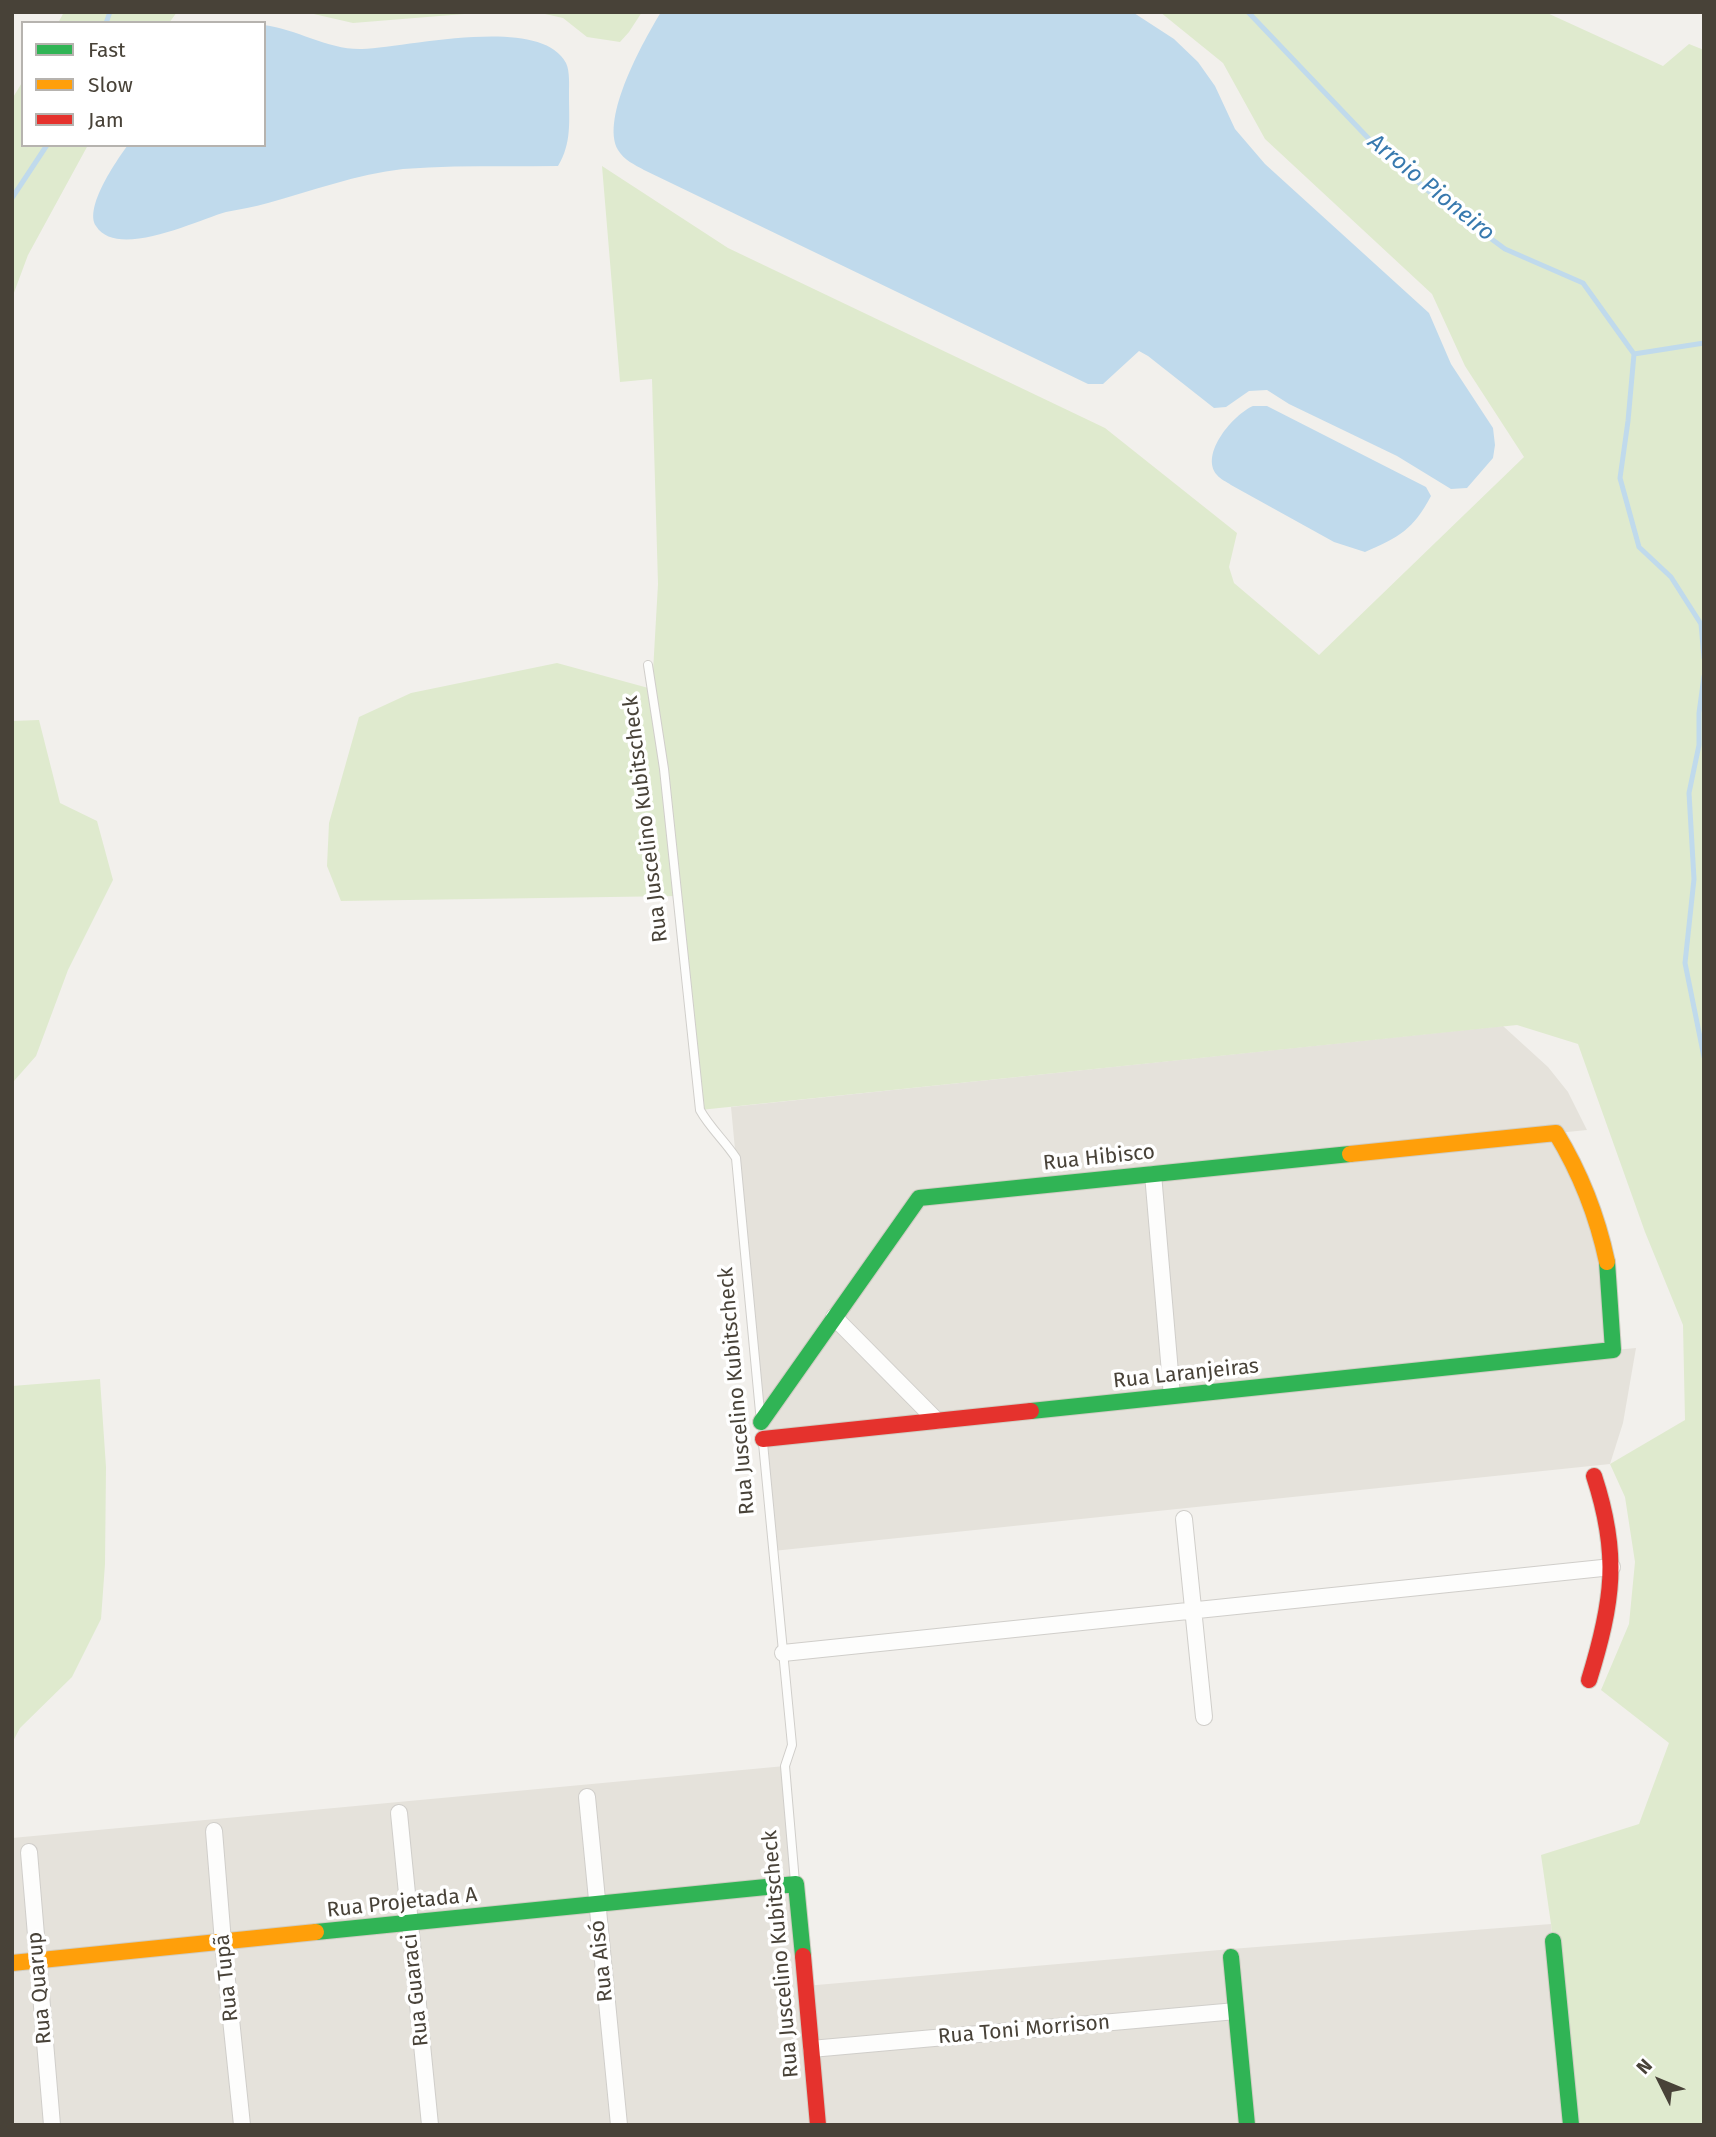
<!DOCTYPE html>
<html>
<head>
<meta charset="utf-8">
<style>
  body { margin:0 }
  #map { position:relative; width:1716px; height:2137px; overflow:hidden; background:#f2f0ec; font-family:"Fira Sans",sans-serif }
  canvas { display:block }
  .frame { position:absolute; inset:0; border:14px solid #484238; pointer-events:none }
  .legend { position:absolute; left:21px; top:21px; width:245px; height:126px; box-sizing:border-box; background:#fff; border:2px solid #b6b3af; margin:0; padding:9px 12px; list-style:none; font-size:21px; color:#484238 }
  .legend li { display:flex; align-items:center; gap:14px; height:35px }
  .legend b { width:35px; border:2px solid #b6b3af }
  .north { position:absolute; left:1625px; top:2046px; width:70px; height:70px; -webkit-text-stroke:5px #fff; paint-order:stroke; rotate:313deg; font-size:19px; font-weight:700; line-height:28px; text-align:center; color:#484238 }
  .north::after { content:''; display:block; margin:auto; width:24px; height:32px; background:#484238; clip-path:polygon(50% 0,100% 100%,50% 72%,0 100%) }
</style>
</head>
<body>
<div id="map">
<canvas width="1716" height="2137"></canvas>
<div class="frame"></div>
<ul class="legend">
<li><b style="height:9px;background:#30b455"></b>Fast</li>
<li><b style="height:9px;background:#ff9f0a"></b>Slow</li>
<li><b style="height:9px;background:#e5322d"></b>Jam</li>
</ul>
<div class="north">N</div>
</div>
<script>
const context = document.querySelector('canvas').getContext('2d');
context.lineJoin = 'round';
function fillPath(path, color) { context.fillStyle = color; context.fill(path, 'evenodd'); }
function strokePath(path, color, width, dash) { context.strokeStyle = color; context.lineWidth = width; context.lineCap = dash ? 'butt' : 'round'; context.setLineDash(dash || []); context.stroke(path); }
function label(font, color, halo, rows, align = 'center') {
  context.font = font + ' "Fira Sans",sans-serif'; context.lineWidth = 7; context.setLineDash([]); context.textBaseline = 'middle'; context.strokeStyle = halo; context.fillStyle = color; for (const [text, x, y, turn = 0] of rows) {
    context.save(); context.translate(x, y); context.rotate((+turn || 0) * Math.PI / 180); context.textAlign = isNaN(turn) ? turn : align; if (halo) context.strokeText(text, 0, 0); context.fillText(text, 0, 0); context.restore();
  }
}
fillPath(new Path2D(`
  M1503,1026L1548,1067L1568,1092L1587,1130L1557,1133L1587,1187L1614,1350L1636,1348L1623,1423L1610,1464L773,1551L731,1107Z
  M785,1766L805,1986L1231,1949L1551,1924L1571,2125H12V1838Z`), '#e5e2db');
fillPath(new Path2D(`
  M64,12H177L169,23H58Z
  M305,12H489L353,23Z
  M536,12H642L629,32L620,42L587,37L563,18Z
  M1160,12H1545L1663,66L1689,44L1704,50V2125H1571L1551,1924L1541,1855L1639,1824L1669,1743L1601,1690L1629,1624L1635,1562L1625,1497L1610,1464L1685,1420L1683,1325L1645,1232L1578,1044L1517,1025L700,1110L678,896L341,901L327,866L329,823L359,717L411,693L557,663L652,689L658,584L652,379L620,382L602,166L728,248L1105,428L1237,533L1229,567L1234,583L1319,655L1524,457L1465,366L1432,294L1265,139L1223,63Z
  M23,81V145H88L28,255L12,298V99Z
  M39,720L60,803L97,821L113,880L68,970L36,1056L14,1081L12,1137V721Z
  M100,1379L106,1467L105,1564L101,1619L72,1677L20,1728L12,1743V1386Z`), '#dfeace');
fillPath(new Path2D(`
  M661,12L1134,13L1174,39L1198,62L1215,86L1235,129L1265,164L1429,313L1451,364L1493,428L1495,445L1493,458L1467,488L1451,489L1397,456L1289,404L1267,390L1249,391L1226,407L1214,408L1148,356L1139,351L1103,384H1088L644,170C635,165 624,160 618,150C600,118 644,40 661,12Z
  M264,25C297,29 328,50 362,49C406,48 540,14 566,63C570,71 569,86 569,94C569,121 572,143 558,166C506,167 454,165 403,169C357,174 312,191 268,203C254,207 240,209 226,212C197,220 117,260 96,226C84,208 116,161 128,145H264Z
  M1253,406H1267L1426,487L1431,496C1413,530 1399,537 1365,552L1334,542L1231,485C1227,482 1220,479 1217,475C1199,454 1234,414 1253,406Z`), '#c0daec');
strokePath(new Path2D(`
  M1248,12L1370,140L1440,201L1505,249L1583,283L1634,354L1704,343
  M106,23L110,12
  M12,198L47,145
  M1634,354L1628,421L1620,478L1639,547L1671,577L1701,624L1704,658
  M1704,676L1699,713V745L1689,793L1694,879L1685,963L1704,1057`), '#c0daec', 5);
const lane = new Path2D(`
  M648,665L664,769L700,1110C710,1128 725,1141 736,1158L760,1412
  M763,1443L792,1745L785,1766L795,1882`);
const street = new Path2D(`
  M1153,1174L1172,1396
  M834,1317L937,1421
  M1184,1519L1204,1717
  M783,1653L1612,1567
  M587,1797L619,2125
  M399,1813L430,2125
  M214,1831L223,1942L242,2125
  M29,1852L52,2125
  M811,2049L1236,2011`);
const fast = new Path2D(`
  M1031,1411L1613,1350L1607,1262
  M761,1422L919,1198L1350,1154
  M316,1932L796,1884L803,1956
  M1553,1941L1571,2125
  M1231,1957L1247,2125`);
const slow = new Path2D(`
  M1350,1154L1556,1133C1581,1174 1597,1215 1607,1262
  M12,1963L316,1932`);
const jam = new Path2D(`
  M763,1439L1031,1411
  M1589,1680C1613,1602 1620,1555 1594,1476
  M803,1956L818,2125`);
strokePath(lane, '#d0ceca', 10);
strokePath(street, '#d0ceca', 18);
strokePath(fast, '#d0cdc3', 18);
strokePath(slow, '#d0cdc3', 18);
strokePath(jam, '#d0cdc3', 18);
strokePath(lane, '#fdfdfc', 8);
strokePath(street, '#fdfdfc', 16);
strokePath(fast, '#30b455', 16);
strokePath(slow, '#ff9f0a', 16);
strokePath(jam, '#e5322d', 16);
label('21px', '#484238', '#fff', [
  ["Rua Juscelino Kubitscheck",646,819,-97],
  ["Rua Hibisco",1099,1158,-6],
  ["Rua Laranjeiras",1186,1374,-6],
  ["Rua Juscelino Kubitscheck",737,1391,-95],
  ["Rua Projetada A",402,1903,-6],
  ["Rua Juscelino Kubitscheck",781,1954,-95],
  ["Rua Aisó",602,1961,-96],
  ["Rua Tupã",227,1978,-96],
  ["Rua Quarup",40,1988,-95],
  ["Rua Guaraci",416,1990,-96],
  ["Rua Toni Morrison",1024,2030,-5]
]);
label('italic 23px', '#3779ae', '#fff', [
  ["Arroio Pioneiro",1431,188,39]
]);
</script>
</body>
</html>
